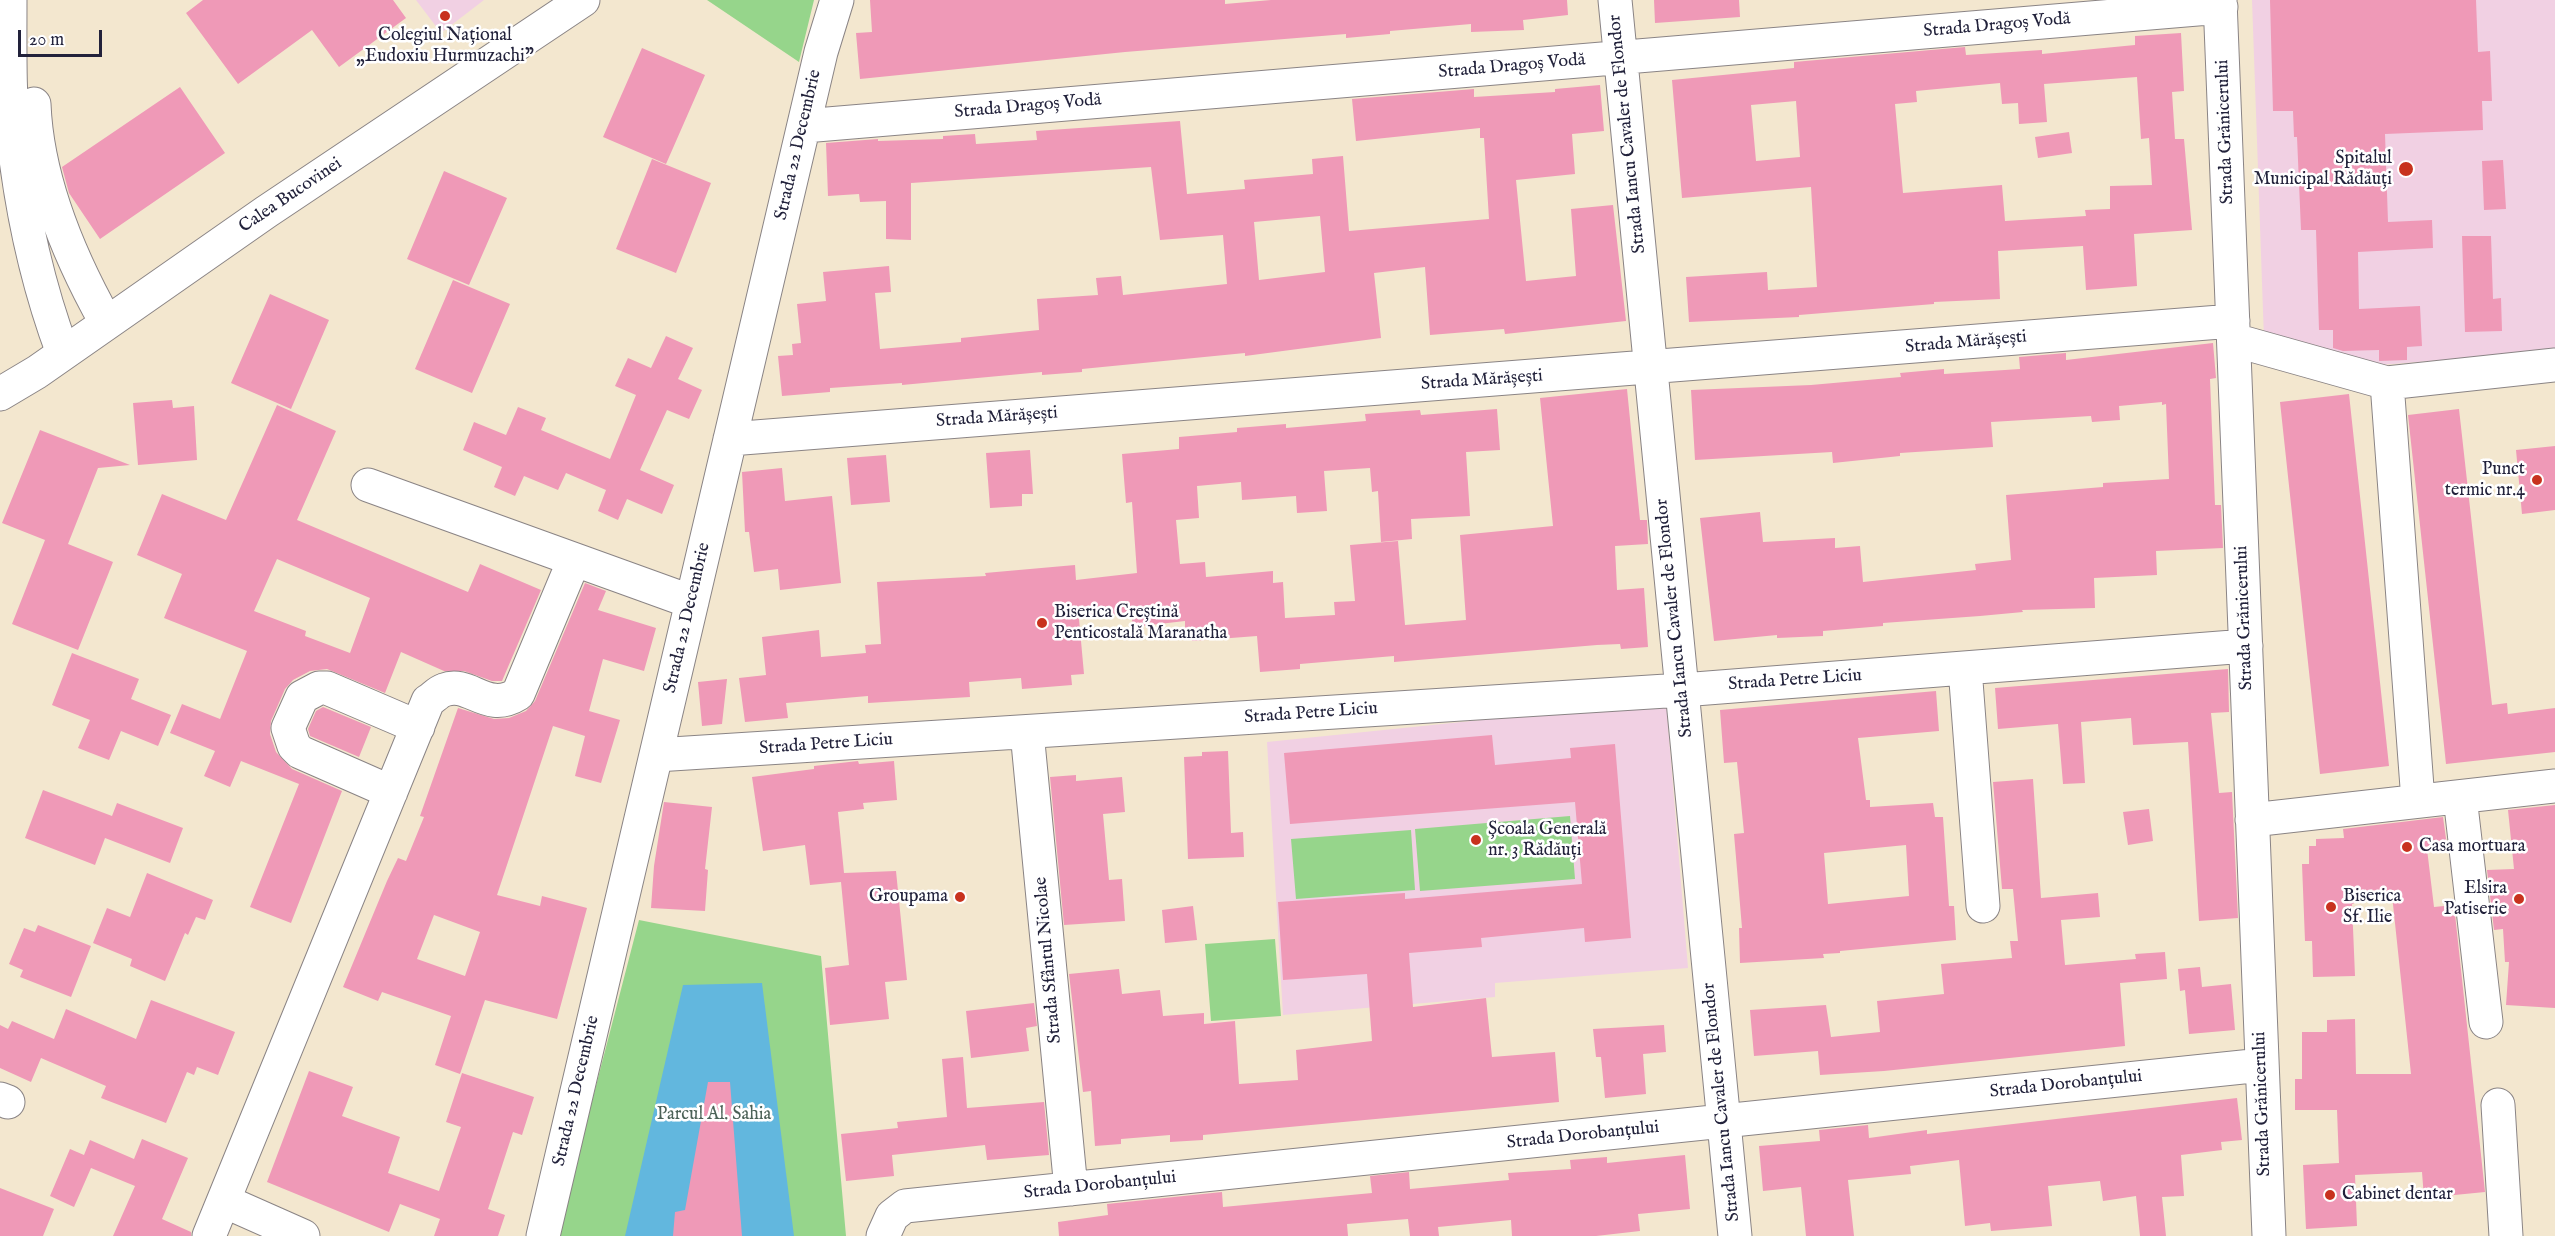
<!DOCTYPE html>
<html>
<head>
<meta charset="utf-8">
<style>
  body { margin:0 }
  #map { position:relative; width:2555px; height:1236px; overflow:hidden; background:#f3e7cf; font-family:"IM FELL English",serif }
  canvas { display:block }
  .scale { position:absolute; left:18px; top:30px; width:84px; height:27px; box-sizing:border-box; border:3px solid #22223b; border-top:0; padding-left:8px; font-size:18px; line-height:21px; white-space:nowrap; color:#22223b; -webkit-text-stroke:4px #fff; paint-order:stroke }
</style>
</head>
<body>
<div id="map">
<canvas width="2555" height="1236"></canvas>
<div class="scale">20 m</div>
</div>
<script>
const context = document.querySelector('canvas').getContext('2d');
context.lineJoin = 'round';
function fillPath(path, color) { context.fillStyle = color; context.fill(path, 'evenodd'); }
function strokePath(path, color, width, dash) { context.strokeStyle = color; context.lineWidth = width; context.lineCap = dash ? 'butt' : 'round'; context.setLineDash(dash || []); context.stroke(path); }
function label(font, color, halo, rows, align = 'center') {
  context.font = font + ' "IM FELL English",serif'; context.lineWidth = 5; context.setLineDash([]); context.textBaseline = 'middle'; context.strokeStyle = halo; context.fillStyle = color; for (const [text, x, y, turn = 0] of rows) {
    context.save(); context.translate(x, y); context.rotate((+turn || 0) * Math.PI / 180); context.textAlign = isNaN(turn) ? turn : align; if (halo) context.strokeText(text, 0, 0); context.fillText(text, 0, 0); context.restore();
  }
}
fillPath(new Path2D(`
  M416,0H484L441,33Z
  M2252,0H2555V351L2380,365L2264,339Z
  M1666,701L1688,968L1495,983V997L1283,1015L1267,742Z`), '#f1d0e3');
fillPath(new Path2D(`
  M707,0H814L799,62Z
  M1570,816L1575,879L1420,891L1415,829Z
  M1411,830L1415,890L1296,899L1291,839Z
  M639,920L821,956L846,1236H557Z
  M1275,939L1281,1016L1211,1021L1205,944Z`), '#96d58b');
fillPath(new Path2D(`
  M762,983L794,1236H625L683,985Z`), '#62b7de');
fillPath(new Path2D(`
  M203,0H393L406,18L339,67L312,30L238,84L186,13Z
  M870,0H1225V4L1271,0H1567L1568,15L1523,20L1524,30L1471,32V24L1390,31V34L1346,38V34L1125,52L860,79L856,33L872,32Z
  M1654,0H1739L1740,17L1655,23Z
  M2270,0H2476L2478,52L2490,51L2492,101H2482L2483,130L2385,134L2388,222L2432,220L2433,248L2358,252L2359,309L2420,306L2422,346L2407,347V360L2379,361V350L2343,351L2333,348V330H2319L2316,230H2301L2297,137H2294L2293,111H2273Z
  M2181,33L2184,91L2172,92L2175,139H2184L2192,230L2134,234L2137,286L2086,290L2083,246L1998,251L2000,299L1934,302V304L1799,315V317L1689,322L1686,277L1767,272L1768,290L1817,287L1811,187L1682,198L1672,80L1794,68V62L1965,47L1966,55L2042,50V54L2135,45V36ZM2137,77L2141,139L2149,138L2152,185L2110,186V209L2085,210L2086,216L2005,221L2002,185L1903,193L1895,104L1917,102L1916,91L2000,83L2002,104L2018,103L2019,124L2047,122L2044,84ZM1796,101L1800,157L1756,161L1751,105Z
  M642,48L705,75L666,164L603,137Z
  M1600,85L1604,131L1572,134L1575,174L1516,180L1526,281L1576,276L1571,209L1613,205L1626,321L1505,334L1504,329L1430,335L1425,267L1374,273L1381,338L1245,356V353L1082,369V372L1042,375V372L902,385V383L830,388V392L782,396L778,356L793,355L792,344L801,343L797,304L826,301L823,272L889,266L891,292L875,293L880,349L961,342V338L1039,330L1037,299L1098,295L1096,278L1121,276L1123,295L1227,284L1223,235L1160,240L1151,167L911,183V240L886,239V201L860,202L859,194L828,196L826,143L878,139V141L943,139V136L975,134L976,144L1037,140L1036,131L1180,121L1187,194L1245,189L1244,180L1313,174L1312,159L1343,156L1349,231L1489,219L1484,138H1480V128L1356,141L1352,99L1474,89V97L1555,92V89ZM1320,216L1325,272L1259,280L1254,222Z
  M180,87L225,153L100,239L69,193L62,167Z
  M2069,132L2072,153L2038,158L2035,137Z
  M652,159L711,183L676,273L616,249Z
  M2503,160L2506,209L2484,210L2482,161Z
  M444,171L507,198L469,285L407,259Z
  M2462,236H2491L2493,299L2501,298L2502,331L2465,332Z
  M453,280L510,304L472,393L415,369Z
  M270,294L329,320L291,409L231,383Z
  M666,336L693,348L678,379L702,390L689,419L667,410L640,470L674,485L662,514L627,499L618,520L598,511L606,490L566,473L558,490L524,476L515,496L494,487L502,467L463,450L474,422L506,435L518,407L546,418L541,430L610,459L636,395L615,386L628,358L651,368Z
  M2213,343L2216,378L2210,379L2215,505H2221L2223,548L2156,551L2157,575L2094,578L2095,608L2022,610L2023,612L1980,616L1883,623V626L1823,631V636L1777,638V635L1714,641L1700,518L1760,512L1763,542L1835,538V548L1860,546L1863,582L1976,570L1975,564L2011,560L2006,495L2103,487V483L2169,479L2166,404L2162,405V402L2119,406L2120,420L2092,422L2091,416L1991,422L1993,447L1900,453V456L1833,463L1832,452L1695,460L1691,390L1811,385L1901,377L1900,373L1944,369V374L2020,369L2019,357L2066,353V360Z
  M1627,389L1640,520H1647L1648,544L1615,546L1617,590L1644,588L1648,647L1621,649L1620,644L1597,645L1394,662V656L1300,664V669L1260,672L1257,636L1192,641L1191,632L1185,633V621L1133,627L1131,613L1079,619L1084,674L1071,675L1072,685L1022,689L1021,678L969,682L970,697L868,703V696L786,703L788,718L745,722L739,678L766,675L762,637L819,630L821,657L866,653L865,645L881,644L877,582L986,576L985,573L1075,565L1076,580L1137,573L1132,502L1126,503L1122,454L1179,449V437L1237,432V428L1286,424V428L1366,421L1365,414L1420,410L1421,415L1497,409L1500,450L1466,452L1470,516L1411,519L1412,539L1381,542L1378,491L1372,492L1370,468L1324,471L1327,511L1297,513L1296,496L1242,500L1241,482L1197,486L1199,518L1176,520L1180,564L1205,562L1206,577L1273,571V583L1283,582L1285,618L1335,615L1334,602L1355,601L1350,545L1398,541L1405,625L1466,620L1460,535L1553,526L1540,398Z
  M2349,394L2389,766L2320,774L2280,402Z
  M172,400L173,408L194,406L197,460L138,465L133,403Z
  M277,405L336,431L297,520L468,592L480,564L541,590L502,681H492L464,671H444L401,652L385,693L327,669L310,671L293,680L285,689L271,721L270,734L276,752L292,769L342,791L291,923L250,907L299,784L241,761L230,787L204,776L215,751L170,733L182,704L220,719L247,651L164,618L182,574L137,555L162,494L226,520ZM277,559L370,598L350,653L305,636L306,631L254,611Z
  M2459,409L2492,705L2507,703L2508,714L2555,708V752L2446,764L2408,415Z
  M40,430L130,465L98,468L68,544L113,562L78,650L12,624L45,540L2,523Z
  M2555,446V510L2522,514L2516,450Z
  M1030,450L1033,494H1022V506L990,508L986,453Z
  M886,455L890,502L851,505L847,458Z
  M782,468L785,501L832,496L841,583L780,590L778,569L754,572L749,532H745L742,472Z
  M585,583L606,591L598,610L656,628L644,671L603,659L589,711L620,720L601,783L575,776L585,736L553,726L497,895L540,906L542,896L587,908L557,1019L485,1000L460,1074L435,1065L451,1016L382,992L378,1001L343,987L387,881L398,858L406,861L424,817L420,816L458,708L494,719L509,718L526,711L535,701ZM434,915L480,932L465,976L417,959Z
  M72,653L139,679L131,699L171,715L158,746L121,731L109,760L78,748L90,720L52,705Z
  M2228,669L2229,712L2211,713L2219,793L2232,792L2238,918L2199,921L2188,742L2133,745L2131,718L2081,722L2085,783L2063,784L2058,724L1998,729L1995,688Z
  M727,679L722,724L702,726L698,682Z
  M1936,691L1939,731L1858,738L1866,800H1870V807L1933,803L1935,817H1943L1949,906H1954L1956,940L1840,951V953L1823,954L1824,958L1740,963L1739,928H1742L1734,834L1744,833L1737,762L1724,763L1720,710ZM1906,845L1909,896L1828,904L1824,853Z
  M323,707L371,727L359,757L310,736L308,729L316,711Z
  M1492,735L1495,765L1571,758L1570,748L1615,744L1631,938L1585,942L1584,928L1481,938L1482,947L1409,953L1413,1007L1486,998L1492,1057L1555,1052L1559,1102L1203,1135V1140L1170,1142V1135L1121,1139V1144L1095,1146L1091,1091L1083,1092L1069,974L1119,969L1122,994L1160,990L1163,1016L1204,1013V1024L1235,1021L1239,1084L1298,1080L1296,1050L1372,1041L1367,974L1283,980L1278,902L1405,893V899L1582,884L1575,802L1290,824L1284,753Z
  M1228,751L1231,833L1243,832L1244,857L1188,859L1184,757L1202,756V752Z
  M858,761L859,764L894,761L897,800L863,803L864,809L838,812L844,873L896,871L907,980L885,982L889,1019L830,1025L825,968L849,965L841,882L810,885L805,845L763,851L752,777L814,769V766Z
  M1076,775V781L1122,777L1125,812L1103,814L1109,880L1122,879L1125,921L1064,925L1050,777Z
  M2033,779L2041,898L2098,893L2100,917L2061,920L2065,965L2136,959L2135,954L2165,952L2167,979L2120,983L2125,1046L1884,1071L1820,1075L1818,1051L1754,1056L1750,1010L1826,1005L1831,1037L1880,1032L1877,1001L1944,994L1941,964L2012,958L2010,941H2018L2013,889H2002L1993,782Z
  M43,790L112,816L117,803L183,828L170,863L105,838L95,865L25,838Z
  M664,802L712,807L705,869L708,870L705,911L651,908L654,866Z
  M2555,805V1008L2506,1005L2509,962H2505L2503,929L2494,930L2487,870L2514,869L2508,810Z
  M2149,809L2153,841L2128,845L2123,812Z
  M2443,817L2447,846L2427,849L2434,907L2454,905L2485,1192L2424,1198L2422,1172L2355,1175L2357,1226L2306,1229L2303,1165L2339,1163L2337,1110H2295V1079H2302V1032H2327V1020L2355,1019L2356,1074H2411L2392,895L2368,898L2352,904L2355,976L2313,977L2312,941H2305L2302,864H2309V846H2316V839L2344,838L2343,829Z
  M147,873L213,900L205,920L196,917L188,935L185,933L165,981L130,966L132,959L93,943L107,908L130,917Z
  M1193,906L1197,940L1165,943L1162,910Z
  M38,925L91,946L71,997L20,977L23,970L9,964L24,928L35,932Z
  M2200,967L2202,987L2231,984L2235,1030L2189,1034L2185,990L2180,991L2178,969Z
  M151,1000L235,1032L218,1075L197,1067L194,1075L187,1072L166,1123L101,1098L106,1086L41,1058L31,1082L0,1068V1025L8,1029L12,1021L54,1039L66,1009L136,1039Z
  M1034,1003L1037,1026L1026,1028L1029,1051L971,1058L966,1011Z
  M1664,1025L1666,1052L1643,1054L1646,1094L1605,1098L1601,1057H1596L1593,1029Z
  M963,1057L967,1108L1044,1102L1049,1155L987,1160L985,1145L892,1155L894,1176L846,1181L841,1134L898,1128L897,1122L947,1117L942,1059Z
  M309,1071L353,1087L342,1116L400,1137L388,1173L439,1191L461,1127L446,1122L462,1073L534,1097L522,1135L513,1132L488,1209L505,1215L498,1236H434L440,1219L400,1204L389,1232L267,1182Z
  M708,1082H730L742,1236H673L675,1212L685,1210Z
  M2237,1098L2242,1140L2221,1142L2222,1150L2181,1155L2184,1196L2162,1197L2166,1236H2140L2136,1196L2103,1201L2100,1181L2048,1186L2052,1226L1991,1231L1990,1223L1965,1226L1959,1160L1910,1166L1911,1174L1848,1180L1854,1236H1806L1801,1187L1763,1191L1759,1146L1820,1141L1819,1130L1868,1125L1869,1138L1927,1130V1134Z
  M142,1139L188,1158L162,1219L191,1232V1236H113L135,1186L91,1168L74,1207L50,1196L70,1149L84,1155L90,1140L134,1159Z
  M1685,1155L1690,1209L1638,1214L1640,1231L1596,1236H1512L1511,1220L1438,1227L1439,1236H1410L1408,1219L1347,1224L1348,1236H1059L1058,1222L1108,1215L1107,1204L1222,1192L1223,1207L1372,1193L1370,1176L1409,1172L1410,1189L1509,1180L1508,1173L1571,1169L1570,1160L1607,1157V1163Z
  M0,1188L54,1209L43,1236H0Z`), '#ef99b7');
const minor = new Path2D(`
  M10,0C10,47 9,96 14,143C22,213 38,286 63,353
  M1615,0L1735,1236
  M2220,0L2269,1236
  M34,104C37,180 69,256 106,322
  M804,126L2221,7
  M2234,340L2387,383L2555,365
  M2387,383L2418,801
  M730,439L2233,321
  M368,485L692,602
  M1965,668L1983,906
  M1027,732L1071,1189
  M656,755L1682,690L2246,646
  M391,792L300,752L294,746L288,728L302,697L319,688H327L418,727
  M2460,797L2486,1022
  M2252,820L2555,786
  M0,1099L8,1102
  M2498,1105L2506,1236
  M224,1201L303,1236
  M209,1236L428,701C433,698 438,692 444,690C470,680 486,714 518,694L574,560
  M543,1236L821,52L837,0
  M883,1236L892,1216L905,1206L2262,1065`);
const major = new Path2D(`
  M0,394L37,372L266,212L583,0`);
strokePath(minor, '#8a8485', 35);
strokePath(major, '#8a8485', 35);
strokePath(minor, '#fff', 33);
strokePath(major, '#fff', 33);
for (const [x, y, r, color] of [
  [445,16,6,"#c8321e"],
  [2406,169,8,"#c8321e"],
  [2537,480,6,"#c8321e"],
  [1042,623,6,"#c8321e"],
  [1476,840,6,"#c8321e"],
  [2407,847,6,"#c8321e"],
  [960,897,6,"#c8321e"],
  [2519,899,6,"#c8321e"],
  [2331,907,6,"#c8321e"],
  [2330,1195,6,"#c8321e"]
]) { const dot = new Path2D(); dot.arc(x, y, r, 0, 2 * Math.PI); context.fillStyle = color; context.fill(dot); strokePath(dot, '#fff', 2); }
label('18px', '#22223b', '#fff', [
  ["Strada Dragoș Vodă",1997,26,-5],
  ["Strada Dragoș Vodă",1512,67,-5],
  ["Strada Dragoș Vodă",1028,107,-5],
  ["Strada Grănicerului",2226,132,-92],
  ["Strada Iancu Cavaler de Flondor",1628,134,-96],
  ["Strada 22 Decembrie",799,145,-77],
  ["Calea Bucovinei",291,196,-34],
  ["Strada Mărășești",1966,343,-5],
  ["Strada Mărășești",1482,381,-4],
  ["Strada Mărășești",997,418,-4],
  ["Strada 22 Decembrie",688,618,-77],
  ["Strada Iancu Cavaler de Flondor",1675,618,-96],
  ["Strada Grănicerului",2245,618,-92],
  ["Strada Petre Liciu",1795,681,-4],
  ["Strada Petre Liciu",1311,714,-4],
  ["Strada Petre Liciu",826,745,-4],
  ["Strada Sfântul Nicolae",1049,960,-95],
  ["Strada Dorobanțului",2066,1085,-6],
  ["Strada 22 Decembrie",577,1091,-77],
  ["Strada Iancu Cavaler de Flondor",1722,1102,-96],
  ["Strada Grănicerului",2263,1104,-92],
  ["Strada Dorobanțului",1583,1136,-6],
  ["Strada Dorobanțului",1100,1186,-6]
]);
label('18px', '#22223b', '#fff', [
  ["Colegiul Național",445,36,"center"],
  ["„Eudoxiu Hurmuzachi”",445,57,"center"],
  ["Spitalul",2392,159,"right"],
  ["Municipal Rădăuți",2392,180,"right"],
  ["Punct",2525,470,"right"],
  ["termic nr.4",2525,491,"right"],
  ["Biserica Creștină",1054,613],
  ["Penticostală Maranatha",1054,634],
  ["Școala Generală",1488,830],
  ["nr. 3 Rădăuți",1488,851],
  ["Casa mortuara",2419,847],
  ["Elsira",2507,889,"right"],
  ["Patiserie",2507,910,"right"],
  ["Groupama",948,897,"right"],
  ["Biserica",2343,897],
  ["Sf. Ilie",2343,918],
  ["Cabinet dentar",2342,1195]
], 'left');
label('18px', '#4b6157', '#fff', [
  ["Parcul Al. Sahia",714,1115]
]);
</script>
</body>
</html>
